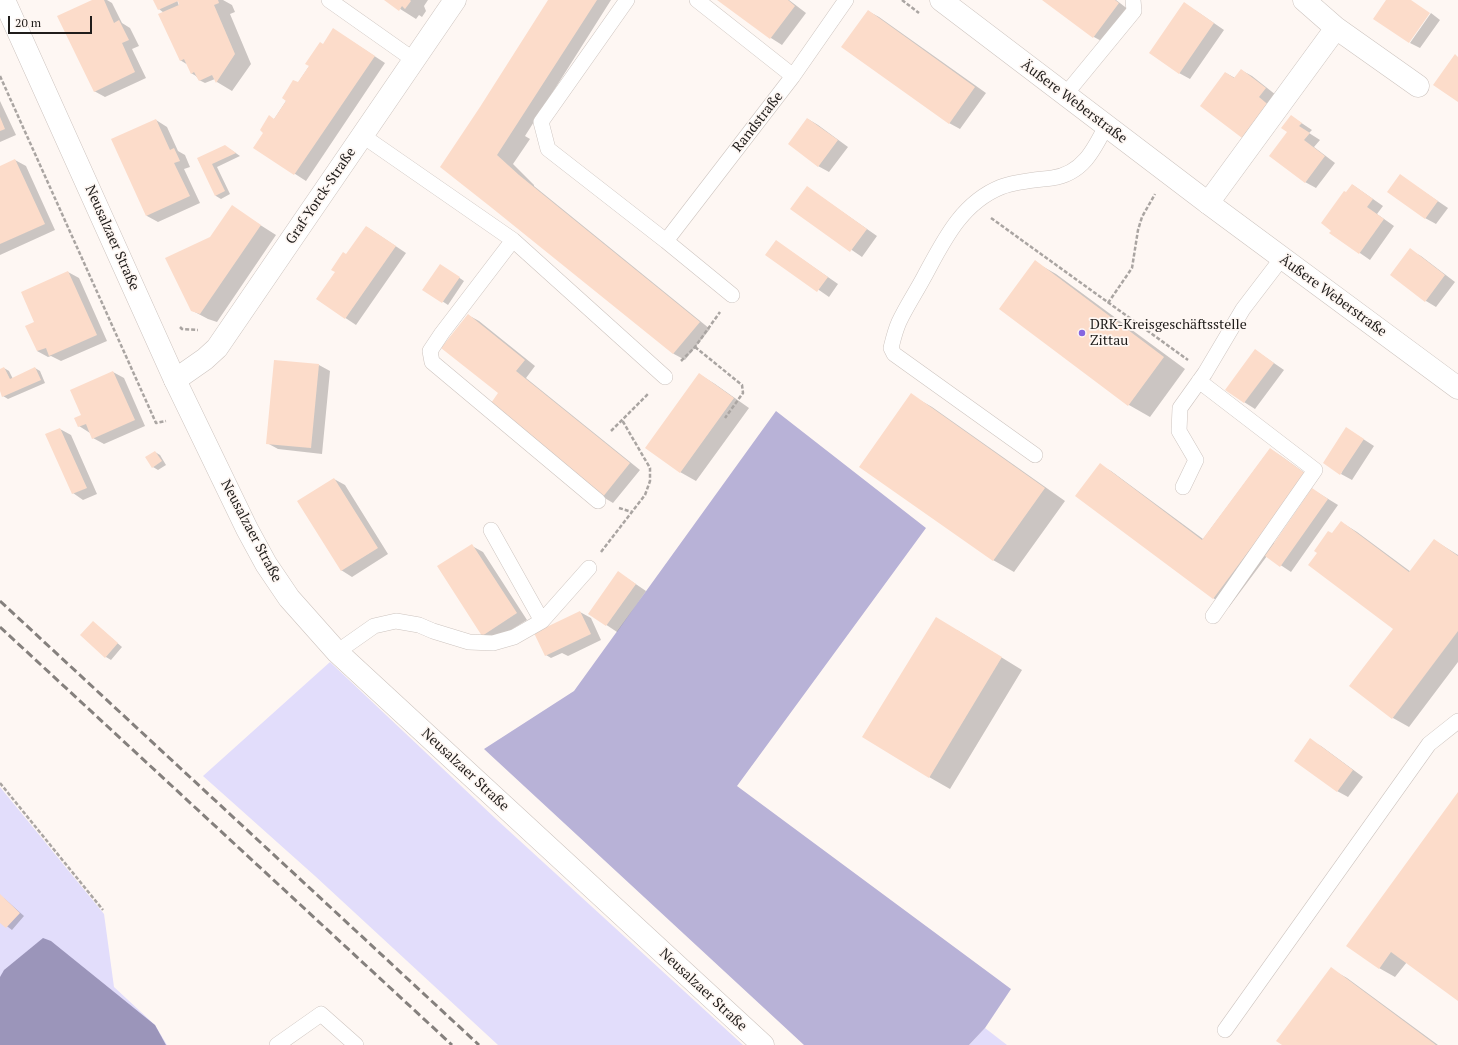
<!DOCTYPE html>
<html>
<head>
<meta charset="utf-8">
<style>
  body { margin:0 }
  #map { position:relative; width:1458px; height:1045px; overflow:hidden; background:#fef7f3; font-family:"PT Serif",serif }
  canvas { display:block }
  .scale { position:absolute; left:8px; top:16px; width:84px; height:18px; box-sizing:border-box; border:2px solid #201d1b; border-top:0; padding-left:5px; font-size:12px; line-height:14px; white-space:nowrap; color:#201d1b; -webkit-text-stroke:3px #fef7f3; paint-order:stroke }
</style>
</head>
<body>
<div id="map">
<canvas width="1458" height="1045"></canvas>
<div class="scale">20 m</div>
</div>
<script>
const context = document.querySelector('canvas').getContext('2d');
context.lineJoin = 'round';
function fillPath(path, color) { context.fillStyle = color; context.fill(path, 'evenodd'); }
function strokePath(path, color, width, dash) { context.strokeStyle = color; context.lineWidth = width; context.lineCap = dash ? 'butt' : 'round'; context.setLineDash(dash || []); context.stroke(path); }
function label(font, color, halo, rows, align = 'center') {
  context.font = font + ' "PT Serif",serif'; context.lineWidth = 3.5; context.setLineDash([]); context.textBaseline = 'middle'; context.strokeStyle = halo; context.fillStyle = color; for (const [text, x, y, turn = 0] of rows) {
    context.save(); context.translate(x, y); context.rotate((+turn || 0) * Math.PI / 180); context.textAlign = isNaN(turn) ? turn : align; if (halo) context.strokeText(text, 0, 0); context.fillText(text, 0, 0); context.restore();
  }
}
fillPath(new Path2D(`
  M330,662L496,819L743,1045H498L315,876L203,776Z
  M0,787L104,914L114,987L155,1025L167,1045H0Z
  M985,1028L1007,1045H969Z`), '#e2ddfb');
fillPath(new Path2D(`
  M776,411L926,528L737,786L1011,989L985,1028L969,1045H804L484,749L574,691Z`), '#b8b2d7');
fillPath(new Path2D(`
  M43,938L51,941L155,1025L166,1045H0V977L4,970Z`), '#9b95ba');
fillPath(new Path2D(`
  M94,0H107L112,3L122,23L130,28L139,46L132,49L146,78L105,97L94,91Z
  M154,0H177L179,6V0H223L232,5L235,12L230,14L251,64L232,91L217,82L215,79L205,83L199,80L196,76L191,73L188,65L180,60L164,13L159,9Z
  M386,0H428L424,6L426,11L422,17L419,15L416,19Z
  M549,0H611L525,136L530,139L513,164L534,185V186L710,329L685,360L674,354L493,207L481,108Z
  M719,0H789L806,13L782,45L771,38Z
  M1044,0H1116L1129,10L1105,43L1094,37Z
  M1195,10L1224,30L1190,79L1179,73Z
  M868,11L879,17L986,93L960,129L949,123Z
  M1431,13L1440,20L1420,48L1410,43Z
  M344,36L385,63L306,181L255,148L323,45Z
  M1241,70L1252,76L1276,95L1257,146L1226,73L1235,78Z
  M0,101L16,135L0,142Z
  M1291,116L1312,130L1309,133L1320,140L1314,147L1335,163L1316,188L1305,182L1288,132Z
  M808,119L818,125L848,147L829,172L818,166Z
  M156,120L167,127L178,151L185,155L190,167L184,169L200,203L158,222L147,216L113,140Z
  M230,149L240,156L217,167L230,194L221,199L216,196L198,159Z
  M15,160L26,166L55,230L0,255V167Z
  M1401,176L1448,208L1436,224L1425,218Z
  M1353,185L1383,206L1377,214L1394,226L1370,260L1331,233L1347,193Z
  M807,187L877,236L862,257L792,209Z
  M232,207L276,235L217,322L208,319L191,310Z
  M367,227L406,253L356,325L317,299Z
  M776,241L838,284L829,297L767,254Z
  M1410,250L1421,256L1455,282L1436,307L1426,301Z
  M1035,262L1056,274L1185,369L1150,417L1129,405Z
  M445,268L464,281L448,305L424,289Z
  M68,272L79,278L107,341L61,361L51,356L48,357L37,351L35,322Z
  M468,315L479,321L535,366L526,378L640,470L613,503L603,497L500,393Z
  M1255,350L1284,370L1255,409L1244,402Z
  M319,365L330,371L322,454L278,449L267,443Z
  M4,368L9,371L13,379L35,368L40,371L45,383L8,399L3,396L0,389V370Z
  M113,372L124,378L145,426L104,444L93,438L90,433L79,426L83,415Z
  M699,374L715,384L749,408L696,481L680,472Z
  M911,395L932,407L1065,501L1014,572L993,560Z
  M60,429L71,435L97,494L83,500L73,493Z
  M1357,435L1374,446L1352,480L1341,474Z
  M1270,449L1281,456L1316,481L1271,541L1275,543L1312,489L1338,505L1291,572L1267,556L1229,607L1213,598L1100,465L1111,471L1203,539Z
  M155,452L160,455L166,465L158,470L153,467Z
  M334,479L345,485L388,554L352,577L341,570Z
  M1341,522L1357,532L1411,572L1434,540L1458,555V662L1409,727L1393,718L1351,686L1394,629L1319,553Z
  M472,546L483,552L527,620L493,641L483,635Z
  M618,572L646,591L617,632L590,614Z
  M580,612L591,618L601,640L568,656L562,653L551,658L546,655Z
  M93,622L122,647L111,660L106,657Z
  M957,630L1022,670L950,789L929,777Z
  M1310,740L1321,746L1363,777L1348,797L1337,791Z
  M1458,794V999L1407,962L1395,977L1379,968Z
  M0,896L5,899L24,916L12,930L0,921Z
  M1331,969L1347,978L1438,1045H1283Z`), '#0003');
fillPath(new Path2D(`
  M92,0H104L114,23L119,20L129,40L122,43L135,72L94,92L57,16Z
  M153,0H218L219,3L214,5L235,54L216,83L212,75L199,81L194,72L191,74L184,59L180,61L158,14L179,5L178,1L158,10Z
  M384,0H410L411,1L405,9L402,6L399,11Z
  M548,0H597L497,155L519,175L700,322L673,354L492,208L440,167L480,107Z
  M717,0H788L795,6L770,39Z
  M1042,0H1115L1119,3L1093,38Z
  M1386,0H1411L1430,13L1409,43L1373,19Z
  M1184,2L1214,23L1179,74L1149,53Z
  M868,10L975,87L949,124L841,47Z
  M333,28L375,56L294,175L253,148L263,133L260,130L269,115L274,119L286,101L282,98L293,80L298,82L309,66L305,64L320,42L323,44Z
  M1455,54L1458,57V102L1433,85Z
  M1241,69L1266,88L1259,97L1271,107L1246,141L1200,106L1225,72L1234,78Z
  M1291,115L1302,123L1299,126L1310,133L1304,140L1325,156L1305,183L1269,156L1287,132L1281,128Z
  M0,117L5,129L0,131Z
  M807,118L838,140L818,167L788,144Z
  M156,119L170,150L174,148L180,161L174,163L190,196L146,216L111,139Z
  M225,145L236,153L212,164L225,191L215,196L197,158Z
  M15,159L45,224L0,244V166Z
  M1400,174L1438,201L1425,219L1387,192Z
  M1352,184L1373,199L1367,207L1384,219L1359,254L1329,233L1331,231L1321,223L1344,191L1346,192Z
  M807,186L867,229L850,252L790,209Z
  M232,205L261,225L200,314L191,311L165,258L210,237Z
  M366,226L396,246L345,319L316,299L335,272L331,270L343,252L346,254Z
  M776,240L828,277L817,292L765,255Z
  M1410,248L1445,275L1425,302L1390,275Z
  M1035,260L1164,357L1128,406L999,309Z
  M440,264L460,277L442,303L422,290Z
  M68,271L97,335L49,356L46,348L37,351L25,326L34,322L21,292Z
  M468,314L525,360L516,371L630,463L602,498L489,406L498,393L441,348Z
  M1255,349L1274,363L1244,403L1225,390Z
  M274,360L319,364L311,448L266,444Z
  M4,367L10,379L35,367L41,380L2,397L0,391V369Z
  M113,371L135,420L92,439L86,424L78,427L74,418L81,415L70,390Z
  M699,373L734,398L680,473L645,448Z
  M911,393L1045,488L993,561L859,467Z
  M1346,427L1364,439L1340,475L1323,463Z
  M60,428L87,488L72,494L45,434Z
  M1270,448L1306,474L1213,599L1075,496L1100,463L1202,540Z
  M155,451L162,461L152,468L145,457Z
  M334,478L378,548L341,571L297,501Z
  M1312,488L1328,499L1280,567L1265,556Z
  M1341,521L1409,572L1434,539L1458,556V631L1392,719L1349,686L1393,629L1308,565L1317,553L1314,551L1328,531L1332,533Z
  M472,544L517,613L482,636L437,566Z
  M618,571L636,584L606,626L588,614Z
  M580,611L591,634L545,656L534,633Z
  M936,617L1002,657L929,778L862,737Z
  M93,621L118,643L105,658L80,635Z
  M1310,738L1353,770L1337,792L1294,761Z
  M1458,792V1001L1391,952L1379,969L1346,946Z
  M0,894L20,913L6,928L0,923Z
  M1331,967L1436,1045H1282L1276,1041Z`), '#fcdcca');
const service = new Path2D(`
  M329,0L414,60
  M627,0L541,122L548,149L666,241L732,295
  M697,0L793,76
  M1065,95L1134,11L1133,0
  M363,136L513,240L665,377
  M513,240L442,333L430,351L432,362L598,501
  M666,241L793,76L846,0
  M1199,381L1315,470L1213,616
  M1035,455L894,354L891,348C893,340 895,331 899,322C906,307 916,292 924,277C943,242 961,203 1001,187C1017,181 1035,180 1052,178C1082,174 1094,150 1106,126
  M1183,487L1196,460L1179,431L1180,408L1205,373L1243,309L1282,258
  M491,530L542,621
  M337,652L374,626L396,621L419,625L433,631L469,642L493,643L514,637L542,621L589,568
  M1225,1030L1429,744L1458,721
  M277,1045L321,1014L356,1045`);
const minor = new Path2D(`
  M1304,0L1336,28L1418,86
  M1208,203L1336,28
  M175,380L205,359L217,348L455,0`);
const secondary = new Path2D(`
  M941,0L1208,203L1458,388`);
const primary = new Path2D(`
  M4,0L175,380L247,529L266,564L289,598L337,652L763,1045`);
strokePath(service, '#cdc4bf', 16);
strokePath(minor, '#cdc4bf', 23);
strokePath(secondary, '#cdc4bf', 23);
strokePath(primary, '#cdc4bf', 23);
strokePath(new Path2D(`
  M902,0L919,13
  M0,76L156,423L166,421
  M991,218L1188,360
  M1108,303L1132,268L1138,230L1142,217L1155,194
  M180,327L182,329L198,330
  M695,347L742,385L743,393L725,418
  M681,361L695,347L720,312
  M611,431L649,393
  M619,508L632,512
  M601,552L645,495L650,481V468L622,420
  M0,783L103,910`), '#aaa5a2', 2.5, [4, 2]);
strokePath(service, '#fff', 15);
strokePath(minor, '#fff', 22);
strokePath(secondary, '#fff', 22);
strokePath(primary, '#fff', 22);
strokePath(new Path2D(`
  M0,601L479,1045
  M0,627L452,1045`), '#85807d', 3, [8, 4]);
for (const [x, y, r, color] of [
  [1082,333,4,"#8565e0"]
]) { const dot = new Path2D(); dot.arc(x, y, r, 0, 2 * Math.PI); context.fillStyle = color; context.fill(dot); strokePath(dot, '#fef7f3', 1.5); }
label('14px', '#201d1b', '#fef7f3', [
  ["Äußere Weberstraße",1074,102,37],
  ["Randstraße",758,122,-52],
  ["Graf-Yorck-Straße",321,196,-56],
  ["Neusalzaer Straße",112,238,66],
  ["Äußere Weberstraße",1333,296,36],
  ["Neusalzaer Straße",251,531,62],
  ["Neusalzaer Straße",465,770,43],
  ["Neusalzaer Straße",703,990,43]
]);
label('14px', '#201d1b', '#fef7f3', [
  ["DRK-Kreisgeschäftsstelle",1090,325],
  ["Zittau",1090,341]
], 'left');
</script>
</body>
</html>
